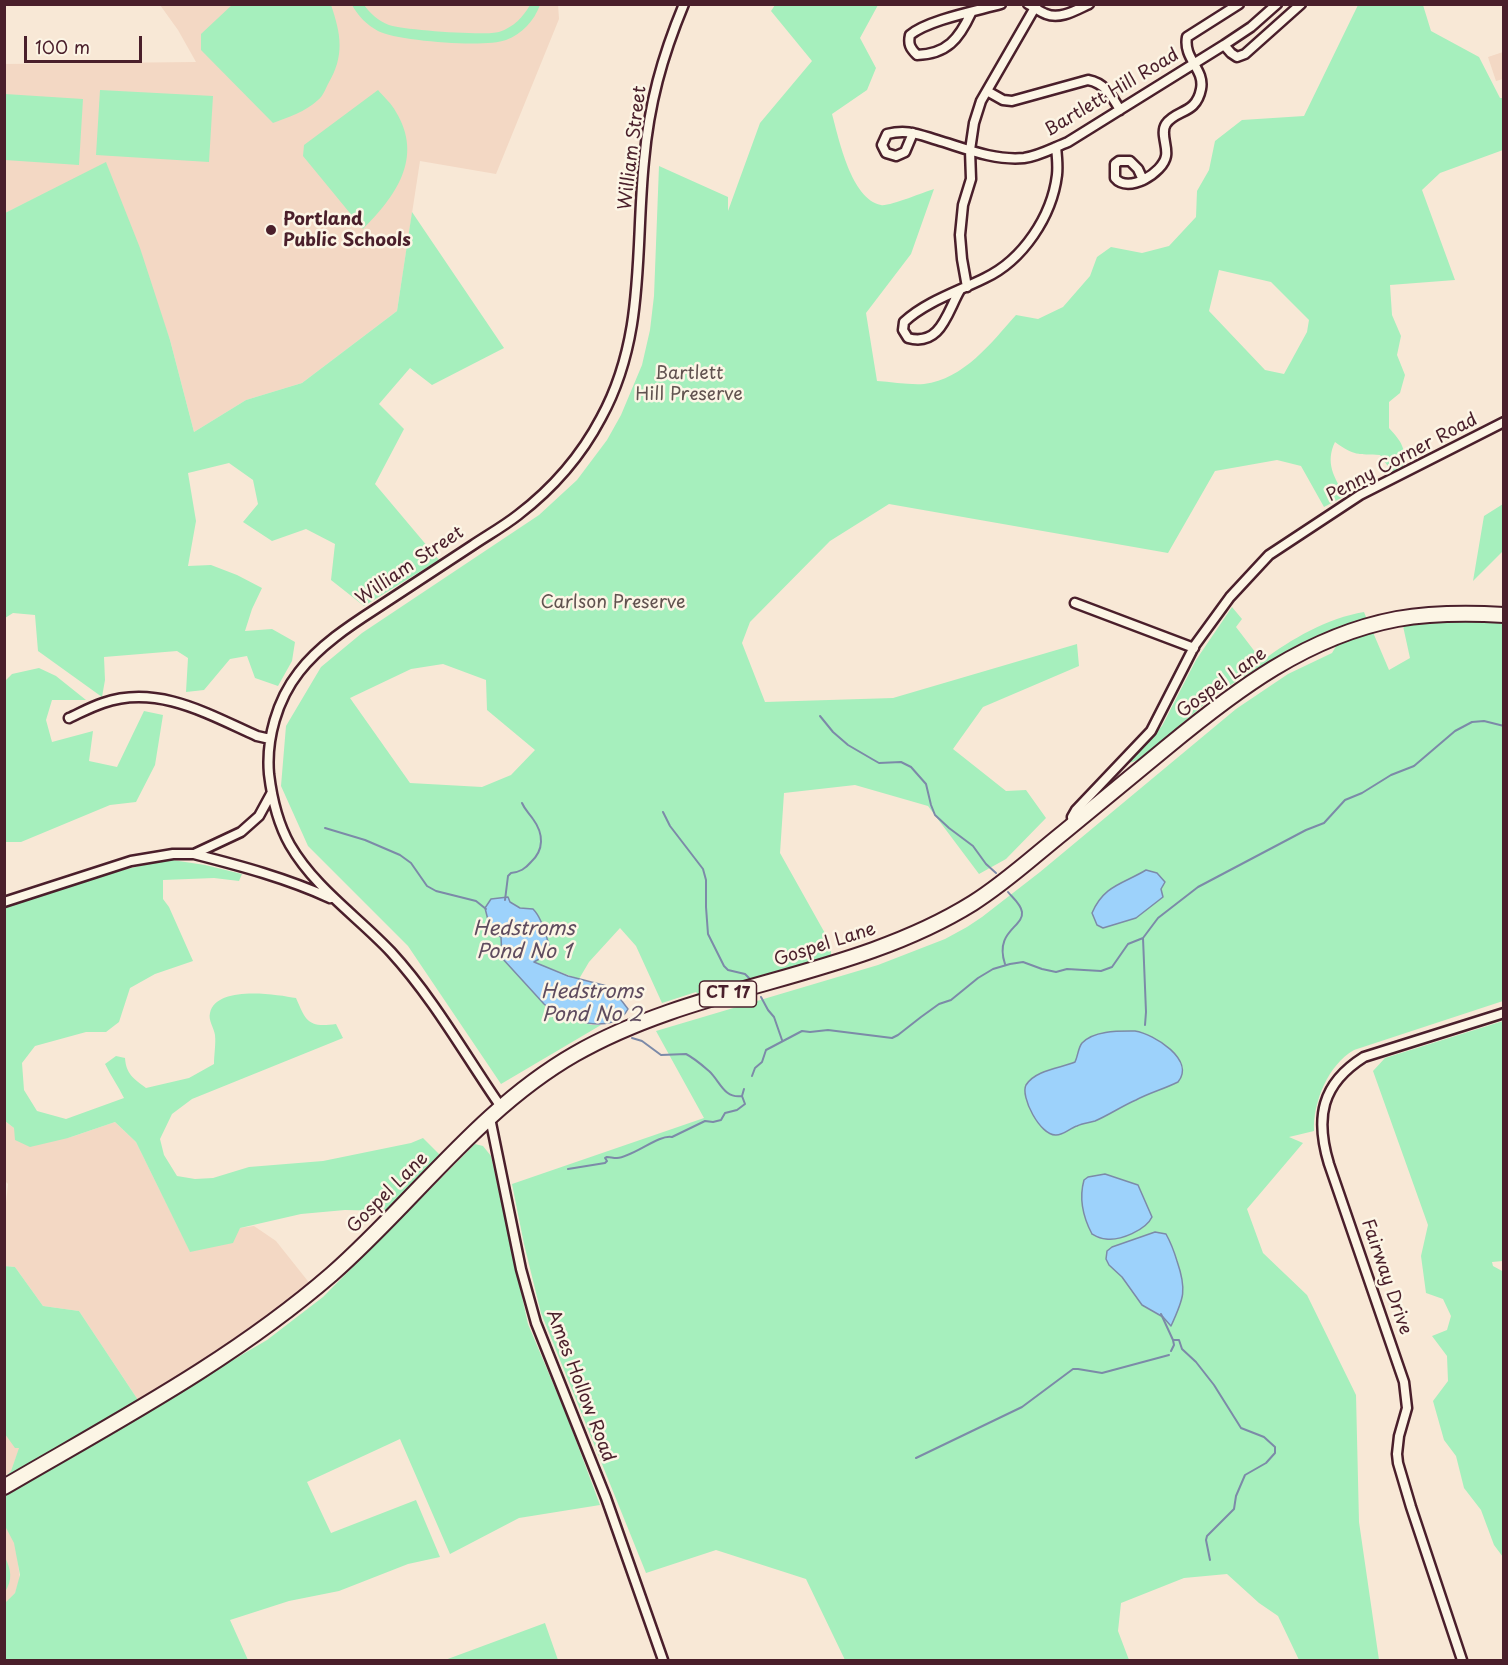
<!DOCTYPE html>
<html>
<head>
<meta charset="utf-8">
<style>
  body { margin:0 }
  #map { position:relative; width:1508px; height:1665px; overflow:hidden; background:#f8e8d6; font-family:"Playpen Sans",sans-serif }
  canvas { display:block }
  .frame { position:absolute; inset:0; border:6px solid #4a1f2b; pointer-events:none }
  .scale { position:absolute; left:24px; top:36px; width:118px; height:27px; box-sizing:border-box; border:3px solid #4a1f2b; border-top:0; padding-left:8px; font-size:18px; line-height:21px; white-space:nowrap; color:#4a1f2b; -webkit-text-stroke:4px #fcf5e5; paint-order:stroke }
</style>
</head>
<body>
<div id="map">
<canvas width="1508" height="1665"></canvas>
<div class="frame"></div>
<div class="scale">100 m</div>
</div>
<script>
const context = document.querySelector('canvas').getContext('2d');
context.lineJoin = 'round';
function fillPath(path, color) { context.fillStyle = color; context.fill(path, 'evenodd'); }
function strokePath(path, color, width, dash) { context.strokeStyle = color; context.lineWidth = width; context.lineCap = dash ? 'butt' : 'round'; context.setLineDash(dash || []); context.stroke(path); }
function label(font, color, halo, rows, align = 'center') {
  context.font = font + ' "Playpen Sans",sans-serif'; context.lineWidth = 5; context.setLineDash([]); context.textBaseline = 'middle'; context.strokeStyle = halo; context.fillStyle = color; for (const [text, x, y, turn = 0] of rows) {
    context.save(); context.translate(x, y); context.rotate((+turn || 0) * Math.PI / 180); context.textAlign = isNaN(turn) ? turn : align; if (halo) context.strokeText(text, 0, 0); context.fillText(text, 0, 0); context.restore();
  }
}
fillPath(new Path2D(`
  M558,4L559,19L496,174L420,161L397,311L302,383L246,400L194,432L170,340L106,163L5,213L4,64L196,62L178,30L160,5Z
  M1503,52V79L1496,81L1488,57Z
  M5,1121L14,1128L68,1138L115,1122L136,1142L190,1251L240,1228L254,1226L276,1241L311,1285L240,1340L140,1403L79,1311L43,1306L15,1267L5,1266L4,1221L8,1184L5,1181Z
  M4,1400L20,1447L11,1471L5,1477Z
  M5,1494L27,1551L17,1555L20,1580L15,1593L5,1604Z`), '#f3d8c4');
fillPath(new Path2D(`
  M233,4L331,5C341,34 345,56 328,84C325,90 323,96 318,100C305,112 289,117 273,123L201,50V34Z
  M352,5H364C370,13 378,21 389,25C404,30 485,36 499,32C514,27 523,17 530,5H540C534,21 522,34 506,40C485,48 397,41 378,31C367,25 358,16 352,5Z
  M775,5H878L860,38L876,68L867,90L832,114C839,139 851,199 881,205C888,207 924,192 934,189L911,254L866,313L877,381C892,382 909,385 924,384C964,379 991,343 1016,315L1038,319L1063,307L1090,276L1097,257L1111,247L1142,253L1169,246L1196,217L1197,191L1209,170L1215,141L1242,120L1304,116L1358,5H1423L1431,31L1479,57L1500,98H1503V150L1440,173L1422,190L1455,280L1390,285L1392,315L1401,336L1397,355L1405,375L1400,393L1389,402V428C1401,441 1408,450 1402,468L1392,472L1380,455C1358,454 1354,456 1335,442C1325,463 1334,477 1345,496L1324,507L1301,466L1277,460L1215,471L1168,553L889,504L830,541L750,622L742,643L765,702L893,698L1077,644L1079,666L983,707L953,749L1006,791L1026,790L1046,818L1006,859L979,874L928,806L855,785L784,793L780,853L831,944V956L698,994L696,992L662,1003L636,946L620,928L589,962L579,979L533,962L550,947C545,934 542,918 533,909L520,908L510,902L501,937L503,958L544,1003L591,1025H601L501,1084L408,946L308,846L281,786L286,726L321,667L362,633L539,515L577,480L607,440L621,415L642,365L650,330L654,296L659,166L728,197V211L760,123L812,61L771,11ZM1219,270L1271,282L1309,320L1307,332L1284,374L1265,370L1209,311ZM443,664L486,680L487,710L535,750L511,775L482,787L410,783L350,698L411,669Z
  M100,90L213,96L209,162L96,155Z
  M378,90C384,97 392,104 396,112C424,158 395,197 363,229L303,156L304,145Z
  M5,94L83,99L79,165L5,160Z
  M106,162L140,248L170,340L194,432L246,400L302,383L397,311L412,212L504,348L432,385L410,368L379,404L404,429L375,484L439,560L364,606L331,580L335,544L306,529L272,541L243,522L258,504L253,480L229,463L188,473L196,521L188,566L211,565L237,575L262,588L252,609L245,631L272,629L295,642L292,661L278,686L255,678L247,656L230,659L204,690L186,692L188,658L177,651L104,657L105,680L102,697L38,651L35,615L13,613L5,618V213Z
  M1503,504V551L1473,581L1484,516Z
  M1232,607L1242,619L1236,627L1262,661C1291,639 1328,618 1364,612L1368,622L1316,638L1286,652L1254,670L1215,695L1141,759L1129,763L1162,726L1196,660Z
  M1437,621L1503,623V1001L1354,1050C1328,1065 1313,1102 1314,1131L1289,1137L1303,1143L1247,1209L1263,1253L1307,1295L1356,1395L1359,1522L1379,1660H1299L1278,1616L1259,1603L1227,1574L1184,1578L1121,1603L1118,1631L1129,1660H845L806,1579L716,1550L646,1573L541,1313L524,1244L512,1184L704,1118L656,1031L878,965L945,939L967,927L982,917L1040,872L1236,709L1288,674L1332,653L1338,643L1372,630L1389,670L1410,658L1403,626Z
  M39,668L56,676L86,700H52L46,720L52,742L93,731L89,761L117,767L144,711L163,715L155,765L136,802L110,805L21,842H5V681L12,674Z
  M172,860L205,865L242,874L239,881L214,878L163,880V899L169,907L193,961L155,974L130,988L119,1022L106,1032H86L35,1046L22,1063L24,1090L37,1111L66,1119L124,1098C118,1086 111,1076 105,1064L116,1056L125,1058C126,1074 134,1079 146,1088L189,1078L214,1064C214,1055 216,1044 215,1035C214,1028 208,1020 210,1013C216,985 275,994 296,998C306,1021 308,1028 336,1024L343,1038L192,1099L172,1114L160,1139L164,1155L177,1176L195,1179L213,1178L249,1167L323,1161L411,1143L423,1138L440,1155L388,1211L345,1210L301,1214L240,1228L233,1243L190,1252L136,1142L115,1122L68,1138L30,1147L15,1140L14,1128L5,1121V907C60,888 114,869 172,860Z
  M1503,1021V1261L1492,1262L1493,1266L1504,1272L1503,1557L1494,1545L1481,1510L1464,1488L1456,1456L1444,1440L1433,1401L1448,1381L1447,1356L1432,1336L1447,1330L1451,1316L1443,1299L1426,1293L1421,1256L1428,1225L1373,1071L1385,1058Z
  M475,1144L483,1146L491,1156L528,1324L568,1419L600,1505L519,1518L450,1554L400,1439L307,1482L331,1533L416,1500L440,1557L408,1564L339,1591L289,1601L230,1620L248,1660H5L4,1604L15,1593L20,1575L14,1543L5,1526V1494L267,1340L323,1297Z
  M4,1266L15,1267L43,1306L79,1311L140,1403L5,1480V1477L11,1471L19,1448H15L5,1434Z
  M5,1557C11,1570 13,1579 5,1592Z
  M545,1623L558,1660H445Z`), '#a6efbd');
const water = new Path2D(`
  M1146,870L1157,873L1165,882L1161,889L1163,897L1136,918L1103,928L1097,925L1092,913C1104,885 1123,884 1146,870Z
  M508,897L510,902L520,908L533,909C542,918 545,934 550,947L546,955L534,962L568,976L607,986L615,992L628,1009C614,1037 561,1020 544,1004L502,958L501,937L491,932L485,908L491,899Z
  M1135,1031C1154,1034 1196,1060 1178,1082C1164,1089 1149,1093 1136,1100C1122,1106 1109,1115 1095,1121C1089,1123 1083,1123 1077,1126C1070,1128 1064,1135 1056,1135C1040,1136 1020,1096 1026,1085C1035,1070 1061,1068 1075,1062C1078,1056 1078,1048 1082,1043C1094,1030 1120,1031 1135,1031Z
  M1105,1174L1138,1185L1152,1217C1146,1230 1120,1241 1106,1239C1100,1239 1097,1237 1092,1234C1083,1217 1079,1198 1084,1180L1088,1177Z
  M1155,1232L1166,1234C1171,1243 1174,1251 1177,1261C1187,1290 1184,1298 1171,1326L1163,1317L1142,1305L1122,1277L1109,1265L1106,1259L1107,1251L1112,1247Z`);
fillPath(water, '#9dd2fb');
strokePath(water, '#7c8aa8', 1.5);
strokePath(new Path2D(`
  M820,716L833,732L848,745L872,759L879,763L901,762L911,767L926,784L931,805L935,815L949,828L973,846L986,864L996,873
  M663,812L670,826L703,869L706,880V907L708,934L724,966L728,970L745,974L751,980
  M325,828L365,840L400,855L411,863L427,886L436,891L476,901L486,909
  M505,900L508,876L511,873C520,872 525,869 531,862C544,850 544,834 533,819C529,813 525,810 522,803
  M1005,964C994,931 1024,927 1022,912C1021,904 1012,897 1008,892
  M761,997L768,1010L774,1017L782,1040
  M1145,1025L1146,1012L1143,938L1158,918L1198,887L1306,830L1324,823L1345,800L1362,793L1391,775L1414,766L1455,731L1472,722L1484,721L1504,726
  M632,1038L642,1041L661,1055L686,1054C694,1058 702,1065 709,1071C720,1081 724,1099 742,1096
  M752,1076L755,1068L762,1062L766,1050L802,1031L810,1032L828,1030L892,1038L898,1035L921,1017L939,1004L951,1000L978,978L993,969L1010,964L1023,962L1042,969L1056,972L1067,969L1101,971L1112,967L1128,944L1143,938
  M568,1169L605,1163L607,1161L605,1158L607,1157C610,1157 613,1158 617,1158C633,1157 659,1134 672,1137L705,1121L713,1122L721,1120L725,1113L737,1110L745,1104L742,1096L744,1089
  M1161,1314L1173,1340H1179L1182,1349L1196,1362L1214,1385L1241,1428L1264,1437L1275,1447V1453L1266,1463L1245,1475L1236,1496L1234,1509L1207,1536L1206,1540L1210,1560
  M1171,1351L1174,1345L1173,1340
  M916,1458L1022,1407L1073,1369H1078L1102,1373L1169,1355`), '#7c8aa8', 2);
const minor = new Path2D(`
  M1028,4C1034,7 1040,12 1046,14C1060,20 1076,10 1089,4
  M971,13C959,39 947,54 917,55C910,48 908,44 910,35C928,20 976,11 1001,4
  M1224,45L1231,53L1237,57L1245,54L1301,4
  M987,91L1003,100L1012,101L1088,80C1105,83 1112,96 1120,110
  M913,133L905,152L896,156L886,153L882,145L887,134C907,129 917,134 937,140C964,148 994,161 1024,158C1039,156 1053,148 1068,142L1224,45L1251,27L1277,4
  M1143,180L1138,169L1130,161H1119L1115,164V178C1128,194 1163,173 1166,156C1168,146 1160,133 1166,124C1176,109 1196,115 1201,89C1205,69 1183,59 1187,37L1239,4
  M967,287L962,259L960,235L963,205L971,179L970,150L974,123L981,101L1037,4
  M960,290C947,312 941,347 908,338L903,330L904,322C925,302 959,291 985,278C1023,260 1052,216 1057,175C1058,166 1057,156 1056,147
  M1075,603L1194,648
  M69,718C80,713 91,707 103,703C157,684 208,714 257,736L270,739
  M1073,825L1072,817L1076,810L1151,731L1195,645L1230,597L1269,555L1360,495L1504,422
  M194,854C241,866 286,878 330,898
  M4,902L131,861L173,854H194L241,832L259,816L271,794
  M501,1107C465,1055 434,999 391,952C357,916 315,888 290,845C277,822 272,799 269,774C266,739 277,700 299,672C319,646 349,626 377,608C409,587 441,566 473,545C488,535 504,526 518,515C552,489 581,456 601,418C646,336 635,250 644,161C649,104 662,57 684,4
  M490,1118L521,1269L536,1323L606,1498L663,1660
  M1462,1660L1411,1507L1398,1463L1397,1454L1399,1436L1407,1408L1404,1382L1329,1164C1315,1118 1321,1084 1364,1057L1504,1013`);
const primary = new Path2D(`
  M4,1487C117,1421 233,1360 332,1274C414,1202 479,1109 575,1054C699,983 851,979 973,903C1005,883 1034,856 1064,832C1098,804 1133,775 1167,747C1236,690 1307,636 1397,619C1432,613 1469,613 1504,615`);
strokePath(minor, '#4a1f2b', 13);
strokePath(primary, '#4a1f2b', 18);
strokePath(minor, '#fcf5e5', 8);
strokePath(primary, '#fcf5e5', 14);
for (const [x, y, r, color] of [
  [271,230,6,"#4a1f2b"]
]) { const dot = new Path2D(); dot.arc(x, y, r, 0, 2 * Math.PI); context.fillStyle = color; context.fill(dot); strokePath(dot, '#fcf5e5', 2); }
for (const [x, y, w] of [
  [728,994,57]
]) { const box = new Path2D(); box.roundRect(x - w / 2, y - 13, w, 26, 4.5); context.fillStyle = '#fcf5e5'; context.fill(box); strokePath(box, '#4a1f2b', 1.5); }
label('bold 16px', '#4a1f2b', null, [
  ["CT 17",728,994]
]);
label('18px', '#4a1f2b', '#fcf5e5', [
  ["Bartlett Hill Road",1112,93,-31],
  ["William Street",633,148,-83],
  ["Penny Corner Road",1402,458,-28],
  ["William Street",410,566,-34],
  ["Gospel Lane",1222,683,-36],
  ["Gospel Lane",825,945,-18],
  ["Gospel Lane",388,1193,-45],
  ["Fairway Drive",1386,1277,71],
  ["Ames Hollow Road",580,1386,69]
]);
label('bold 18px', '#4a1f2b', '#fcf5e5', [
  ["Portland",283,220],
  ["Public Schools",283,241]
], 'left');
label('18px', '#615350', '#fcf5e5', [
  ["Bartlett",689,374],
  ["Hill Preserve",689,395],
  ["Carlson Preserve",613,603]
]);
label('italic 20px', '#5f4c5f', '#fcf5e5', [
  ["Hedstroms",524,929],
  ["Pond No 1",524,952],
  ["Hedstroms",592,992],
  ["Pond No 2",592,1015]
]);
</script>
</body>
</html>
